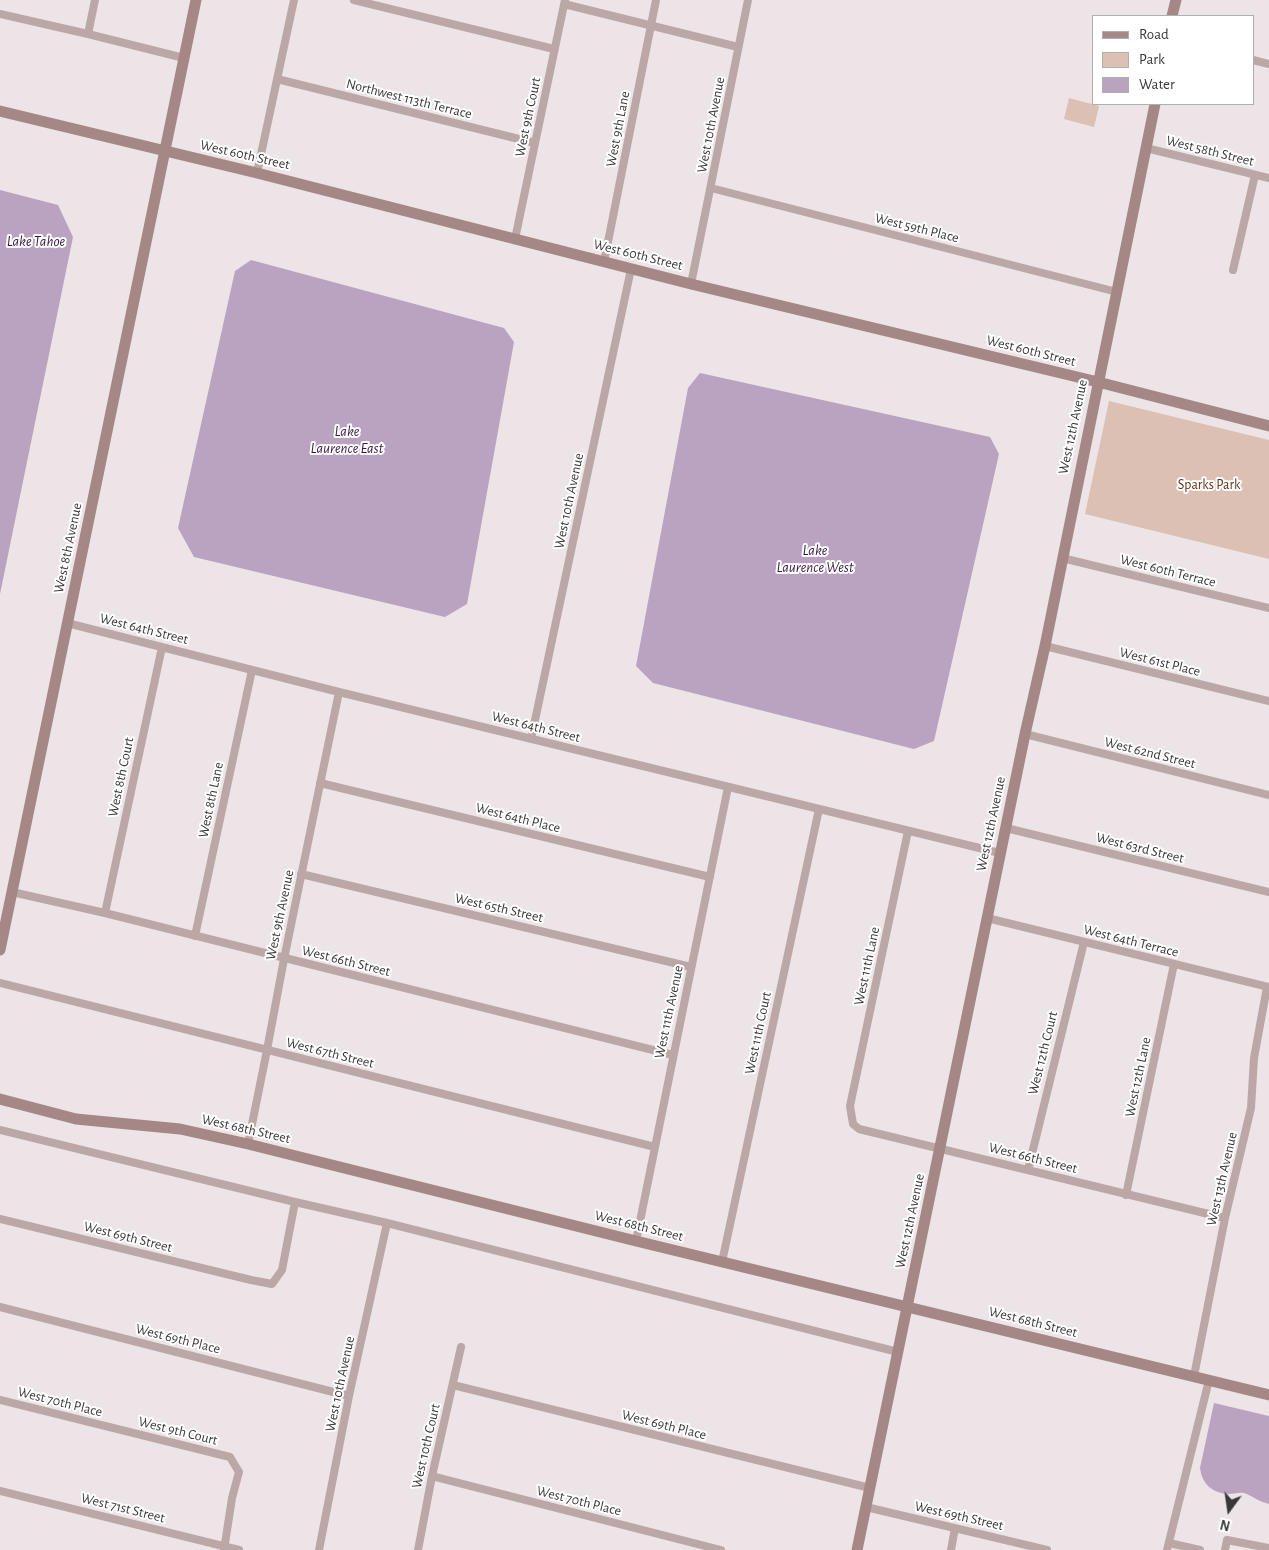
<!DOCTYPE html>
<html>
<head>
<meta charset="utf-8">
<style>
  body { margin:0 }
  #map { position:relative; width:1269px; height:1550px; overflow:hidden; background:#ece4e6; font-family:"Alegreya Sans",sans-serif }
  canvas { display:block }
  .legend { position:absolute; left:1092px; top:15px; width:162px; height:90px; box-sizing:border-box; background:#fff; border:1px solid #b0afaf; margin:0; padding:6px 9px; list-style:none; font-size:15px; color:#3a3738 }
  .legend li { display:flex; align-items:center; gap:10px; height:25px }
  .legend b { width:25px; border:1px solid #b0afaf }
  .north { position:absolute; left:1204px; top:1485px; width:50px; height:50px; -webkit-text-stroke:4px #fff; paint-order:stroke; rotate:194deg; font-size:14px; font-weight:700; line-height:20px; text-align:center; color:#3a3738 }
  .north::after { content:''; display:block; margin:auto; width:18px; height:22px; background:#3a3738; clip-path:polygon(50% 0,100% 100%,50% 72%,0 100%) }
</style>
</head>
<body>
<div id="map">
<canvas width="1269" height="1550"></canvas>
<ul class="legend">
<li><b style="height:6px;background:#a58886"></b>Road</li>
<li><b style="height:14px;background:#dbc0b3"></b>Park</li>
<li><b style="height:14px;background:#baa2c1"></b>Water</li>
</ul>
<div class="north">N</div>
</div>
<script>
const context = document.querySelector('canvas').getContext('2d');
context.lineJoin = 'round';
function fillPath(path, color) { context.fillStyle = color; context.fill(path, 'evenodd'); }
function strokePath(path, color, width, dash) { context.strokeStyle = color; context.lineWidth = width; context.lineCap = dash ? 'butt' : 'round'; context.setLineDash(dash || []); context.stroke(path); }
function label(font, color, halo, rows, align = 'center') {
  context.font = font + ' "Alegreya Sans",sans-serif'; context.lineWidth = 4; context.setLineDash([]); context.textBaseline = 'middle'; context.strokeStyle = halo; context.fillStyle = color; for (const [text, x, y, turn = 0] of rows) {
    context.save(); context.translate(x, y); context.rotate((+turn || 0) * Math.PI / 180); context.textAlign = isNaN(turn) ? turn : align; if (halo) context.strokeText(text, 0, 0); context.fillText(text, 0, 0); context.restore();
  }
}
fillPath(new Path2D(`
  M1069,98L1099,106L1094,127L1064,119Z
  M1109,401L1269,440V559L1085,514Z`), '#dbc0b3');
fillPath(new Path2D(`
  M0,190L58,205L73,237L0,594Z
  M251,260L504,328L514,342L467,604L445,617L194,557L178,528L235,271Z
  M700,373L990,437L999,454L934,741L914,749L653,683L636,666L688,388Z
  M1214,1403L1269,1416V1504C1259,1502 1253,1496 1244,1493C1239,1492 1233,1494 1228,1494C1212,1493 1202,1484 1200,1468Z`), '#baa2c1');
strokePath(new Path2D(`
  M354,0L554,49
  M564,4L738,47
  M0,14L88,34L184,58
  M88,34L95,0
  M1253,60L1269,64
  M277,79L535,143
  M1146,148L1269,178
  M257,173L294,0
  M711,188L1117,292
  M515,239L565,0
  M604,262L656,0
  M1233,270L1255,175
  M691,284L748,0
  M1062,558L1269,608
  M67,623L339,692L1000,853
  M1045,646L1269,701
  M1025,734L1269,795
  M531,739L631,269
  M320,783L710,877
  M1006,828L1269,892
  M908,831L850,1106L853,1124L859,1129L1225,1218
  M301,874L691,967
  M12,892L105,913L673,1055
  M105,913L162,647
  M987,918L1269,987
  M195,936L252,670
  M0,983L655,1147
  M0,1130L295,1202L387,1223L898,1352
  M248,1144L267,1050L284,959L339,692
  M1028,1170L1084,942
  M1126,1195L1174,964
  M0,1219L251,1280L272,1284L282,1270L295,1202
  M636,1241L728,787
  M722,1262L819,809
  M0,1307L349,1396
  M1194,1376L1225,1218L1251,1108L1254,1058L1267,987
  M453,1385L870,1488
  M0,1400L230,1457L239,1472L232,1498L224,1550
  M432,1476L721,1550
  M0,1491L239,1550
  M866,1507L1047,1550
  M1169,1543L1200,1550
  M319,1550L349,1396L387,1223
  M418,1550L432,1476L461,1347
  M951,1550L955,1528
  M1167,1550L1209,1380
  M1225,1550L1227,1540L1269,1548`), '#bba7a5', 8);
strokePath(new Path2D(`
  M1172,16L1176,0
  M0,111L257,173L691,284L1098,382L1269,426
  M0,950L196,0
  M0,1099L76,1119L180,1129L248,1144L636,1241L1269,1395
  M857,1550L1025,734L1045,646L1155,104`), '#a58886', 11);
label('14px', '#3a3738', '#fff', [
  ["Northwest 113th Terrace",409,99,14],
  ["West 9th Court",528,117,-78],
  ["West 10th Avenue",711,125,-79],
  ["West 9th Lane",618,129,-79],
  ["West 58th Street",1210,151,14],
  ["West 60th Street",245,155,13],
  ["West 59th Place",917,228,14],
  ["West 60th Street",638,255,14],
  ["West 60th Street",1031,351,14],
  ["West 12th Avenue",1073,427,-78],
  ["West 10th Avenue",569,501,-78],
  ["West 8th Avenue",68,548,-78],
  ["West 60th Terrace",1168,571,14],
  ["West 64th Street",144,629,14],
  ["West 61st Place",1160,662,14],
  ["West 64th Street",536,727,14],
  ["West 62nd Street",1150,753,14],
  ["West 8th Court",121,777,-78],
  ["West 8th Lane",211,800,-78],
  ["West 64th Place",518,818,14],
  ["West 12th Avenue",991,824,-78],
  ["West 63rd Street",1140,848,14],
  ["West 65th Street",499,908,13],
  ["West 9th Avenue",280,915,-78],
  ["West 64th Terrace",1131,941,14],
  ["West 66th Street",346,961,14],
  ["West 11th Lane",867,966,-78],
  ["West 11th Avenue",669,1012,-78],
  ["West 11th Court",758,1033,-78],
  ["West 67th Street",330,1053,14],
  ["West 12th Court",1043,1053,-76],
  ["West 12th Lane",1138,1077,-78],
  ["West 68th Street",246,1129,13],
  ["West 66th Street",1033,1158,14],
  ["West 13th Avenue",1222,1179,-77],
  ["West 12th Avenue",910,1221,-78],
  ["West 68th Street",639,1226,14],
  ["West 69th Street",128,1237,14],
  ["West 68th Street",1033,1322,14],
  ["West 69th Place",178,1339,14],
  ["West 10th Avenue",340,1384,-78],
  ["West 70th Place",60,1402,14],
  ["West 69th Place",664,1425,14],
  ["West 9th Court",178,1431,14],
  ["West 10th Court",426,1446,-77],
  ["West 70th Place",579,1501,14],
  ["West 71st Street",123,1508,14],
  ["West 69th Street",959,1516,13]
]);
label('14px', '#66341a', '#fff', [
  ["Sparks Park",1209,485]
]);
label('italic 15px', '#3a1a43', '#fff', [
  ["Lake Tahoe",36,241],
  ["Lake",347,431],
  ["Laurence East",347,448],
  ["Lake",815,550],
  ["Laurence West",815,567]
]);
</script>
</body>
</html>
